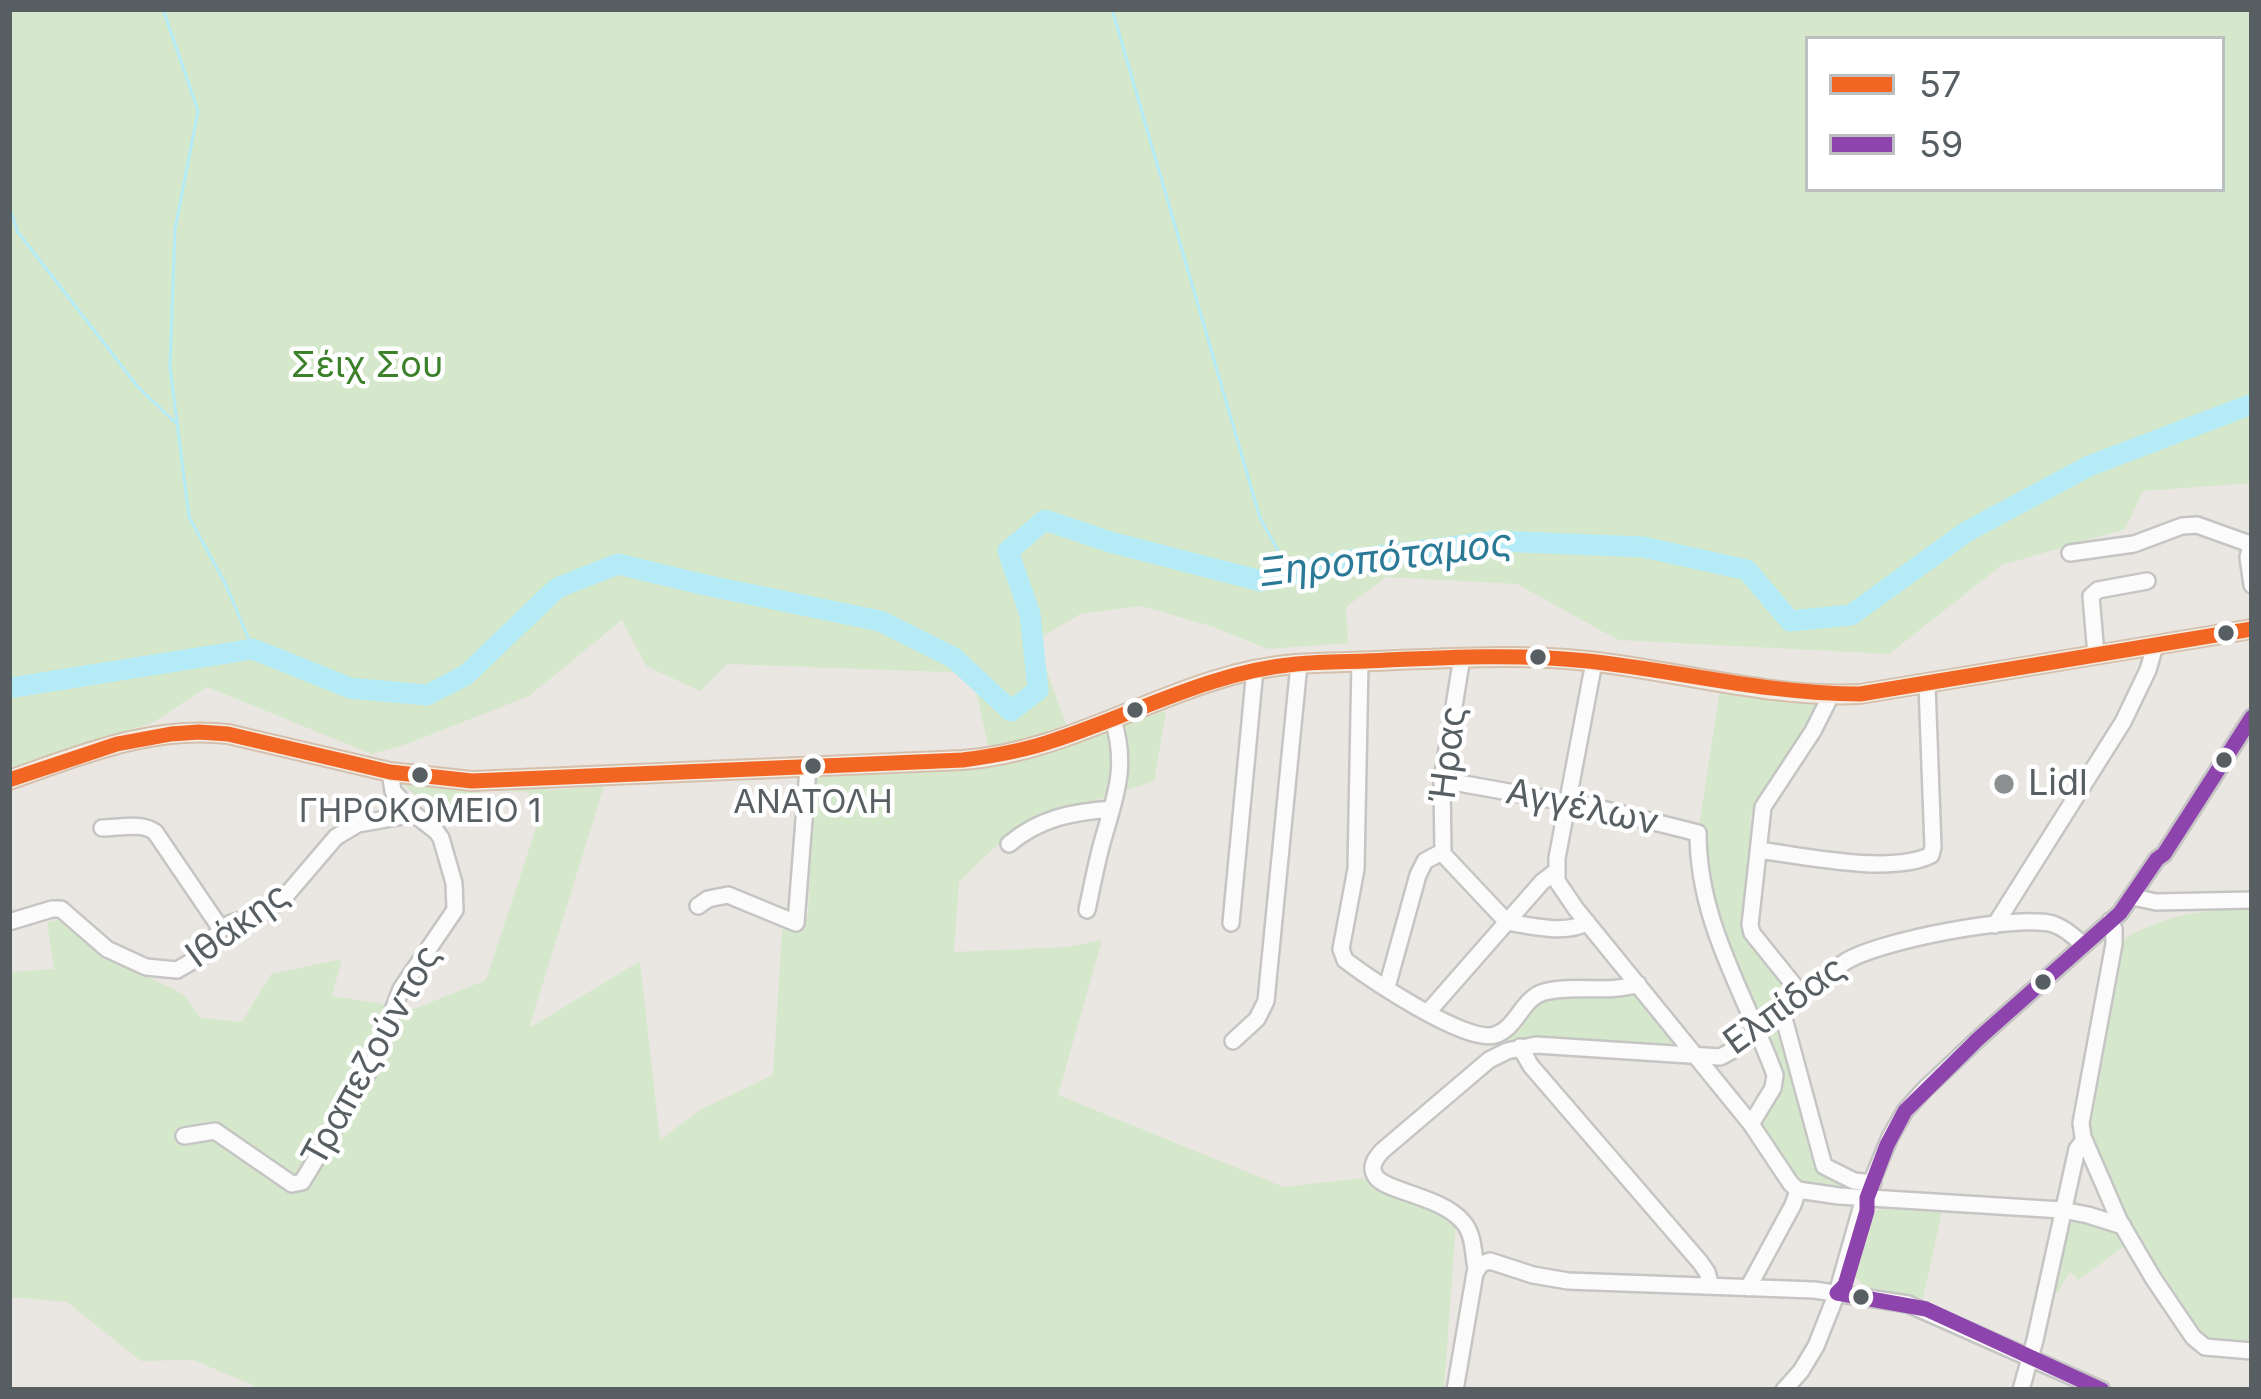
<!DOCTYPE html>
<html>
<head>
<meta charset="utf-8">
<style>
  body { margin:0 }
  #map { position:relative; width:2261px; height:1399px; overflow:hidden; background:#eae7e2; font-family:Inter,sans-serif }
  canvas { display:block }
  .frame { position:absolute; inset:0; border:12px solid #585f63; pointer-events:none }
  .legend { position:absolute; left:1805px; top:36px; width:420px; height:156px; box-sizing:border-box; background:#fff; border:3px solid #bcbfc1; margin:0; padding:15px 21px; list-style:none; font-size:36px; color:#585f63 }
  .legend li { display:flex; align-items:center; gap:24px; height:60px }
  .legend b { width:60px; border:3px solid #bcbfc1 }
</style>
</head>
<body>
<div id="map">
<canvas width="2261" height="1399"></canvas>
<div class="frame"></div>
<ul class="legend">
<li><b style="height:15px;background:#f26522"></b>57</li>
<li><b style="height:15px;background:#8e44ad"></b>59</li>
</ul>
</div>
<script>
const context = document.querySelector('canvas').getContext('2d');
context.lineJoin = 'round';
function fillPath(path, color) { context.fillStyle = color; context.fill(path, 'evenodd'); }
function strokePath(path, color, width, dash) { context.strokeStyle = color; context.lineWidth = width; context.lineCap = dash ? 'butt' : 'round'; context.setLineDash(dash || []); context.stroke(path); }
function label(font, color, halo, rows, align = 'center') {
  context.font = font + ' Inter,sans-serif'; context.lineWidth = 9; context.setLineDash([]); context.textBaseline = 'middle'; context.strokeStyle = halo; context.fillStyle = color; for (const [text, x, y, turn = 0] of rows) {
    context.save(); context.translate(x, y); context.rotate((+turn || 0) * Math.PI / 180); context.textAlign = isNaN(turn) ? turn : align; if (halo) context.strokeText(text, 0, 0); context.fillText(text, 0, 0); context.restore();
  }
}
fillPath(new Path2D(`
  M9,9H2252V483L2143,491L2125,529L2002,565L1889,654L1618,640L1517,584L1386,577L1346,607L1348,643L1268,649L1213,627L1142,606L1080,614L1036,641L1066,724L1031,740L988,746L972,673L727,664L700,691L646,666L622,620L529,696L407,744L372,754L207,687L152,723L9,770ZM1808,39H2222V189H1808Z
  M1720,689L1824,700L1751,814L1745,921L1795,990L1778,1005L1818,1165L1863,1185L1861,1193L1798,1185L1758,1126L1781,1087L1714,912L1698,833Z
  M1166,711L1154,781L1026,823L987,854L959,882L954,952L1067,947L1102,940L1058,1095L1284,1187L1363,1178L1430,1206L1456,1223L1444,1390H253V1385L193,1360L141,1361L67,1302L9,1297V972L54,969L47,922L58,920L123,965L183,994L201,1018L242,1022L271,974L342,959L332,996L414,1009L486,980L538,822L536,808L528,804L529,792L480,790L479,800C440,805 432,813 403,784L404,780L548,783L549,790L604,786L529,1028L640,961L660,1140L700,1110L773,1075L782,931L808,915L814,771L1006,764Z
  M2252,909V1341L2216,1340L2208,1337C2157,1291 2116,1202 2091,1139L2090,1131L2125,938C2173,913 2199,910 2252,909Z
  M1635,992L1672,1038L1671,1047L1539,1038L1499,1047L1491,1040L1534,1003L1547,997Z
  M1880,1209L1942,1212L1923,1298L1869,1290L1854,1276L1874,1214Z
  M2068,1216L2117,1231L2125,1246L2078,1280L2070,1272L2057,1293L2051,1294Z`), '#d5e8cb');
strokePath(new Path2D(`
  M163,9L198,111L175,229L170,367L189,517L225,583L253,649
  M1112,9L1260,518L1291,574
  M9,204L17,231L138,387L178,425`), '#b5ebf6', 3);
strokePath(new Path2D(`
  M9,688L253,649L350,688L427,695L466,675L557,588L618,564L705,585L880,621L954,658L1011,711L1038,690L1030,614L1008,551L1045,520L1110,542L1261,581L1349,560L1496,541L1643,547L1747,570L1790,621L1851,615L1966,532L2089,466L2252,404`), '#b5ebf6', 21);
const minor = new Path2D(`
  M2252,542L2248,557L2252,585
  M2070,553L2134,544L2182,526L2197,525L2250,544
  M2096,655L2091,596L2098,590L2147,581
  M1462,657L1442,780L1443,854L1507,922C1530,926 1568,935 1587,922
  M1360,662L1356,869L1341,949L1345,960C1370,979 1466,1044 1495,1035C1517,1028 1522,998 1544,992C1574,984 1607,994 1638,984
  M1594,662L1557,858V881L1576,909L1751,1124L1791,1184L1798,1190L1839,1196L2062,1210L2088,1215L2123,1226
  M1442,780L1598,808L1698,833C1698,923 1745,993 1775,1075L1773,1088L1751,1124
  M102,828C119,828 142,822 155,832L221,929
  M1009,844C1040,818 1072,812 1112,809
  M1759,850C1803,856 1891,875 1931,855L1933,847L1927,685
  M2133,897L2156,902L2252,900
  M698,906L708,899L728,895L796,923L808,768
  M1087,910C1092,887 1096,865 1102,843C1115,797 1128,767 1113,720
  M2110,921L2114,929V944L2081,1123L2083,1137L2119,1220L2153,1278L2193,1337L2205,1347L2252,1351
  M9,922L52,909H61L107,949L146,967L177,970L196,959L221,929L231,923L259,915L283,899L336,837L358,824L414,814L393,791L390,772
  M1231,923L1255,669
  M1995,925L2123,722L2148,670L2155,646
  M1387,987L1418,875L1425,861L1442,852
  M1802,995L1752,933L1750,925L1763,807L1813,731L1831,695
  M1782,1011L1824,1166L1854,1181L1873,1183
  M1428,1012L1542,882L1555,872
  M1233,1041L1257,1019L1266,1001L1299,664
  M1520,1047L1531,1066L1700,1262L1707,1272L1711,1286
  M184,1136L215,1131L292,1184L302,1182L372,1066L401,989L455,910L454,883L441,838L436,831L414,814
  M1476,1269C1473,1253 1474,1234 1463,1222C1441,1196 1387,1192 1376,1177C1369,1167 1375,1159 1382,1151L1489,1060L1507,1051L1536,1045L1720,1057C1734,1051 1746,1040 1758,1030C1787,1007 1814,982 1845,962C1877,941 2016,914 2053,924C2065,928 2074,936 2083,945
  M1748,1288L1793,1205L1798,1190
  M1455,1390L1475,1273L1481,1264L1490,1261L1533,1275L1568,1281L1814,1290L1908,1304L2102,1390
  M1784,1390L1801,1371L1816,1346L1837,1293L1862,1205L1890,1137L1905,1111L1925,1089L1978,1039L2120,913L2157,859L2164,854L2252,717
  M2021,1390L2035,1340L2077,1149L2084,1140`);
const major = new Path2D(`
  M9,780C81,755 151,725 228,734L390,772L472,781L963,760C1082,751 1178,673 1295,664C1329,662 1363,662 1396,660C1460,658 1524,654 1588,661C1679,671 1768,698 1860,694L2252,629`);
strokePath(minor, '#c5c5c4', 20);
strokePath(major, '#d5c0ae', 22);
strokePath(minor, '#fcfbfb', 15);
strokePath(major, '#f2ede5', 18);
strokePath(new Path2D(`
  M9,780L117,744L171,734L199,732L228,734L390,772L472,781L963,760C993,756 1023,751 1052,741C1133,715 1209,672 1296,664C1326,661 1357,662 1387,660C1454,657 1522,654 1588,661C1679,671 1768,694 1860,694L2252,629`), '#f26522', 15);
strokePath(new Path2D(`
  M2102,1390L1926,1309L1837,1293L1845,1285L1867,1211V1198L1887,1145L1905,1111L1978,1039L2120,913L2157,859L2164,854L2252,717`), '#8e44ad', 15);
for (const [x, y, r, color] of [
  [2226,633,10,"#585f63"],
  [1538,657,10,"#585f63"],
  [1135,710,10,"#585f63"],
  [2224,760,10,"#585f63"],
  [813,766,10,"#585f63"],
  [420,775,10,"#585f63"],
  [2004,784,12,"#8b8f8f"],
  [2043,982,10,"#585f63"],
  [1861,1297,10,"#585f63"]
]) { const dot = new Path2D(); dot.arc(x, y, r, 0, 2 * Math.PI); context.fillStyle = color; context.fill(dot); strokePath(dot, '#fff', 4.5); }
label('33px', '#585f63', '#fff', [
  ["ΑΝΑΤΟΛΗ",813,803],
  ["ΓΗΡΟΚΟΜΕΙΟ 1",420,812]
]);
label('36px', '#3b812a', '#fff', [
  ["Σέιχ Σου",367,366]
]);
label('36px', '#585f63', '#fff', [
  ["Ήρας",1449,755,-83],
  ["Αγγέλων",1582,808,12],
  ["Ιθάκης",238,926,-36],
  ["Ελπίδας",1785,1006,-36],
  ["Τραπεζούντος",372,1056,-61]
]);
label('36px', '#585f63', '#fff', [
  ["Lidl",2028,784]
], 'left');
label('italic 39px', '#2a7996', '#fff', [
  ["Ξηροπόταμος",1386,559,-7]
]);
</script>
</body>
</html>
